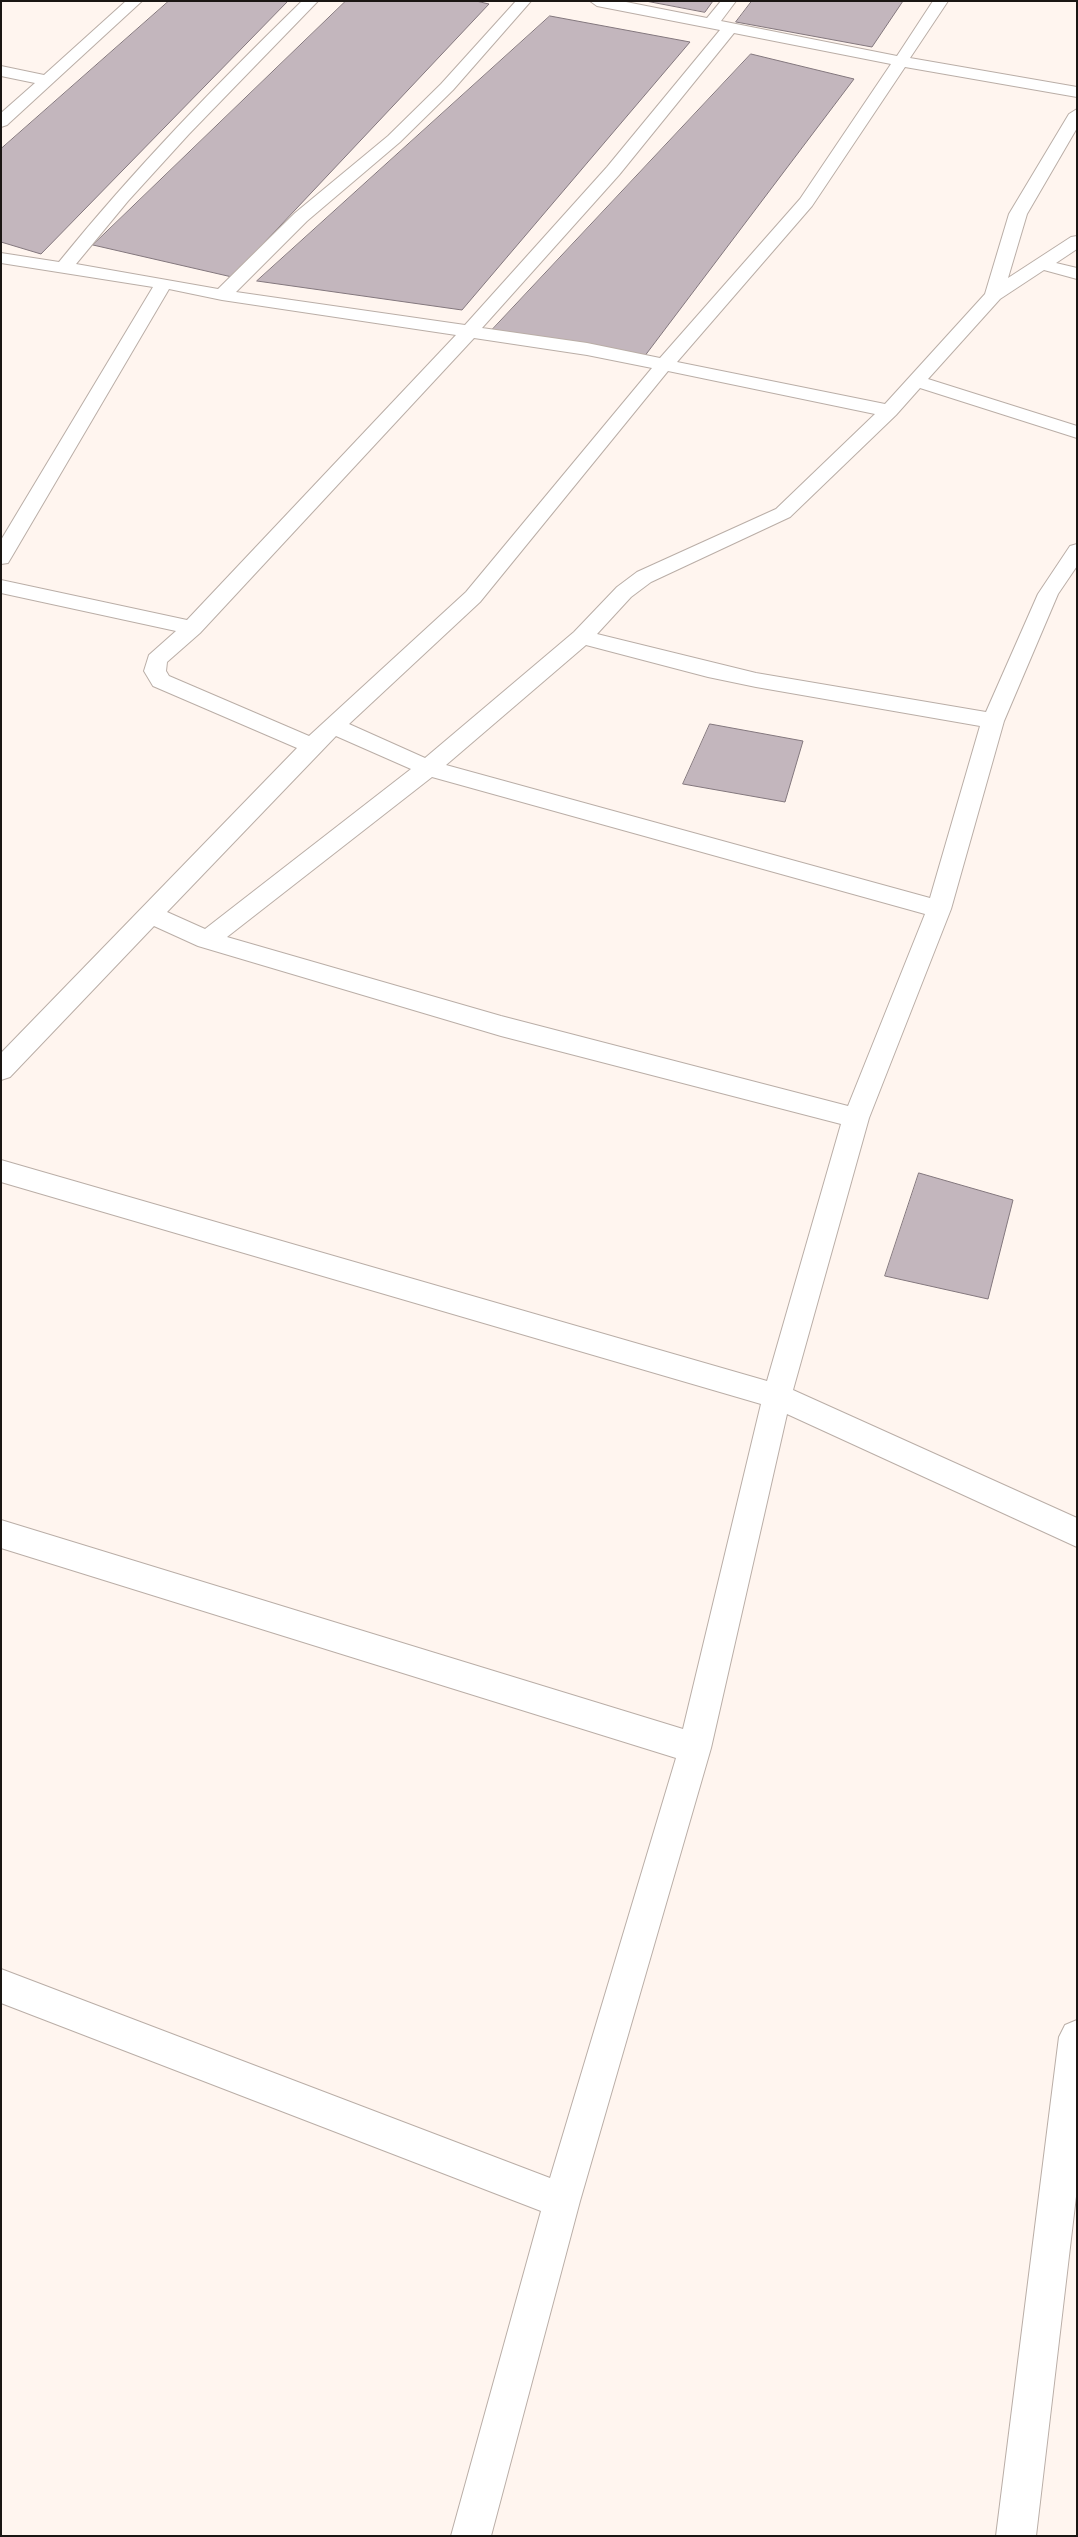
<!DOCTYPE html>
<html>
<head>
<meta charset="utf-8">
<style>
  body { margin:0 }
  #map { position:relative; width:1078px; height:2537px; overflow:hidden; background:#fff5ef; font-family:Lato,sans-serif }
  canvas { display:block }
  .frame { position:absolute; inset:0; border:2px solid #1a1613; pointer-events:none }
</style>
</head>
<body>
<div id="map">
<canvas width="1078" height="2537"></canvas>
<div class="frame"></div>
</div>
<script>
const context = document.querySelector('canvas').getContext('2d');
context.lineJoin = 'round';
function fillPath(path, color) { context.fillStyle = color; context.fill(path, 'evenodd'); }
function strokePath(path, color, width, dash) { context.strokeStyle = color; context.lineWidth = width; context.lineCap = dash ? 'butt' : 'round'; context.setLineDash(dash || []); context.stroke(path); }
const building = new Path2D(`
  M169,1H288L41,254L1,242V149Z
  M346,1H476L489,4L232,277L93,245Z
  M646,1H713L705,12Z
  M752,1H903L872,47L736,22Z
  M550,16L690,42L462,310L257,281Z
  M751,54L854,79L644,357L492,330Z
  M710,724L803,741L785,802L683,784Z
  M919,1173L1013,1200L988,1299L885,1276Z`);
fillPath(building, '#c3b6bd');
strokePath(building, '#83777d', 1);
const minor = new Path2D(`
  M126,1H142L7,125L1,127V113L35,83L1,76V66L44,75Z
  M302,1H318L189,134L128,201L76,264L218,289L295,213L388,136L441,84L516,1H531L453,90L400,142L307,221L236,292L465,325L607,167L720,30L597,6L590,1H621L707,18L721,1H736L721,21L897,56L933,1H948L910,58L1077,87V97L905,67L812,206L677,362L885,404L985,294L1009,214L1069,114L1077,109V128L1027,214L1008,278L1071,237L1077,236V249L1056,263L1077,268V279L1044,270L1000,299L928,379L1077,426V438L920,388L896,415L790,517L651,582L631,597L597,634L756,673L986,712L1038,594L1070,546L1077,544V566L1058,594L1004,721L951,909L869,1118L793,1390L1077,1518V1547L787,1414L711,1748L580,2201L491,2536H451L541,2211L1,2003V1969L550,2178L676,1758L1,1548V1520L683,1729L761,1404L1,1182V1160L767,1381L841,1124L501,1036L198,946L154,926L10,1077L1,1080V1053L297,748L153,686L144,671L149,655L176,631L1,593V580L187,620L456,335L222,300L169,289L11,558L8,563L1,564V540L153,287L1,263V253L59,262C134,169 217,84 302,1ZM734,33L891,64L800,199L660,358L587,343L482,328L619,175ZM474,338L587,355L652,368L466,592L309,736L169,676L166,671L167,662L200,633ZM668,371L875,414L776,509L637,572L617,587L574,632L425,758L349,724L480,602ZM586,645L708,677L756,687L980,726L930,898L446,765ZM336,736L411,769L205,929L167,912ZM432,777L925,914L848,1106L501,1016L227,937Z
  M1077,2020V2188L1036,2536H996L1059,2037L1065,2025Z`);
strokePath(minor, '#baaea7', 2);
fillPath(minor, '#fff');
</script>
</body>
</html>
